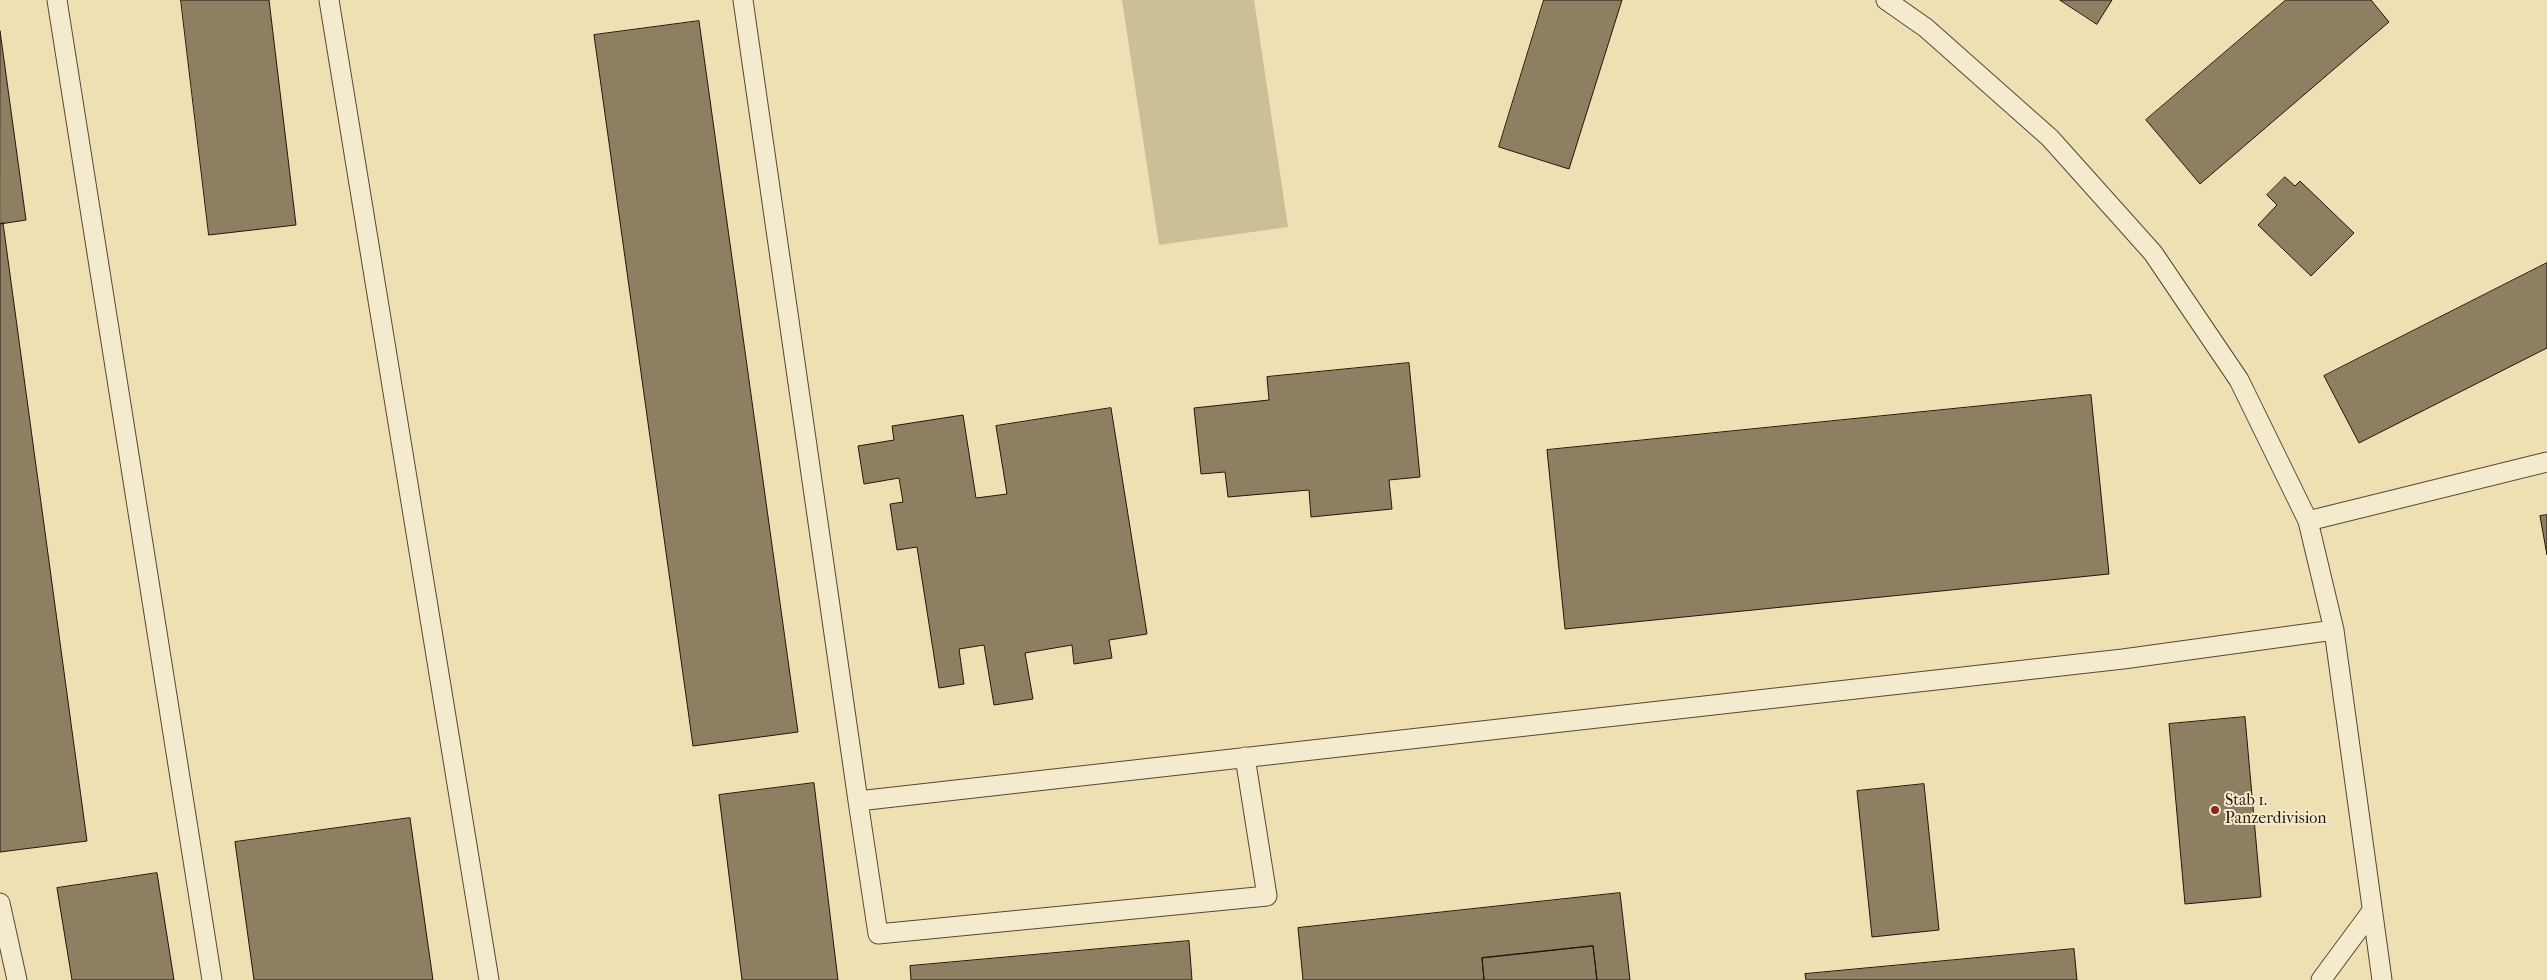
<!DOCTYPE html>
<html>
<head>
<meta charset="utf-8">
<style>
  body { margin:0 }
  canvas { display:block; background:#eee0b3 }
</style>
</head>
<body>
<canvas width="2547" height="980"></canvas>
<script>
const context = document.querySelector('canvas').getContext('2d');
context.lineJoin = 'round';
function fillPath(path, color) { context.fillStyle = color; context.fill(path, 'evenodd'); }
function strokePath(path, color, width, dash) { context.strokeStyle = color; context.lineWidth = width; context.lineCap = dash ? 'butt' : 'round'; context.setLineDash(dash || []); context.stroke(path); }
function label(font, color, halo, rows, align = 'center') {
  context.font = font + ' "IM FELL French Canon",serif'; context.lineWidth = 4; context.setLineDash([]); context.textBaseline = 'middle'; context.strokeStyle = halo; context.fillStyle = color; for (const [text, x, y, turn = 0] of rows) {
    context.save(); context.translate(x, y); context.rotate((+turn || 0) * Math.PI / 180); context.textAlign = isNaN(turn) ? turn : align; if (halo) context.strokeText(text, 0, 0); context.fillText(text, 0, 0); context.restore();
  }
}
fillPath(new Path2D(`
  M1122,0H1254L1288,227L1159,245Z`), '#ccbe97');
const building = new Path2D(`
  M181,0H269L296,225L209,235Z
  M1544,0H1622L1569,169L1499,147Z
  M2060,0H2112L2097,24Z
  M2286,0H2371L2389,22L2200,184L2146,120Z
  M699,21L798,732L693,746L594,35Z
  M0,31L26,220L0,224Z
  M2285,177L2295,186L2300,181L2354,233L2311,276L2258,225L2277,205L2267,195Z
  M3,223L87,841L0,852V224Z
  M2547,263V348L2359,443L2324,376Z
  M1409,363L1420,477L1389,480L1392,509L1311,517L1309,490L1228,497L1225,472L1201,474L1194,408L1269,400L1267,377Z
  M2091,395L2109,574L1565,629L1547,450Z
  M1111,408L1147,634L1109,640L1112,658L1074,664L1072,645L1025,653L1033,699L994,705L984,645L959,649L964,684L939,688L917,547L897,550L890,504L903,502L899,478L864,484L858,446L894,440L892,426L963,415L976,498L1007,494L996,426Z
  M2547,515V555L2540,516Z
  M2245,717L2261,897L2185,904L2169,724Z
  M814,783L838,980H742L719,795Z
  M1924,784L1939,930L1872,937L1857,791Z
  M410,818L433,980H254L235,842Z
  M157,873L174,980H72L57,888Z
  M1620,893L1630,980H1597L1593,946L1482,958L1484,980H1303L1298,928Z
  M1189,941L1192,980H911L910,966Z
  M1593,946L1597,980H1484L1482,958Z
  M2074,949L2077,980H1806L1805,974Z`);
fillPath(building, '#8e7f63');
strokePath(building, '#25160d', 1);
const service = new Path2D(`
  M57,0L212,980
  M329,0L489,980
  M743,0L858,801
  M1886,0L1926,28L2050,138L2153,253L2239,380L2308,521L2334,630L2382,980
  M2308,521L2547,462
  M1245,757L1267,896L878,934L858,801L2123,659L2334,630
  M0,903L17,980
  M2321,980L2372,911`);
strokePath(service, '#574836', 21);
strokePath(service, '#f4ebce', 19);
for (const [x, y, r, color] of [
  [2215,810,5,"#8f2418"]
]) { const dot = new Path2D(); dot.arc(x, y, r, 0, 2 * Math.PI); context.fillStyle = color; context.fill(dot); strokePath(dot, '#f4ebce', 2); }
label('16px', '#25160d', '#f4ebce', [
  ["Stab 1.",2225,801],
  ["Panzerdivision",2225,819]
], 'left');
</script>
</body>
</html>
